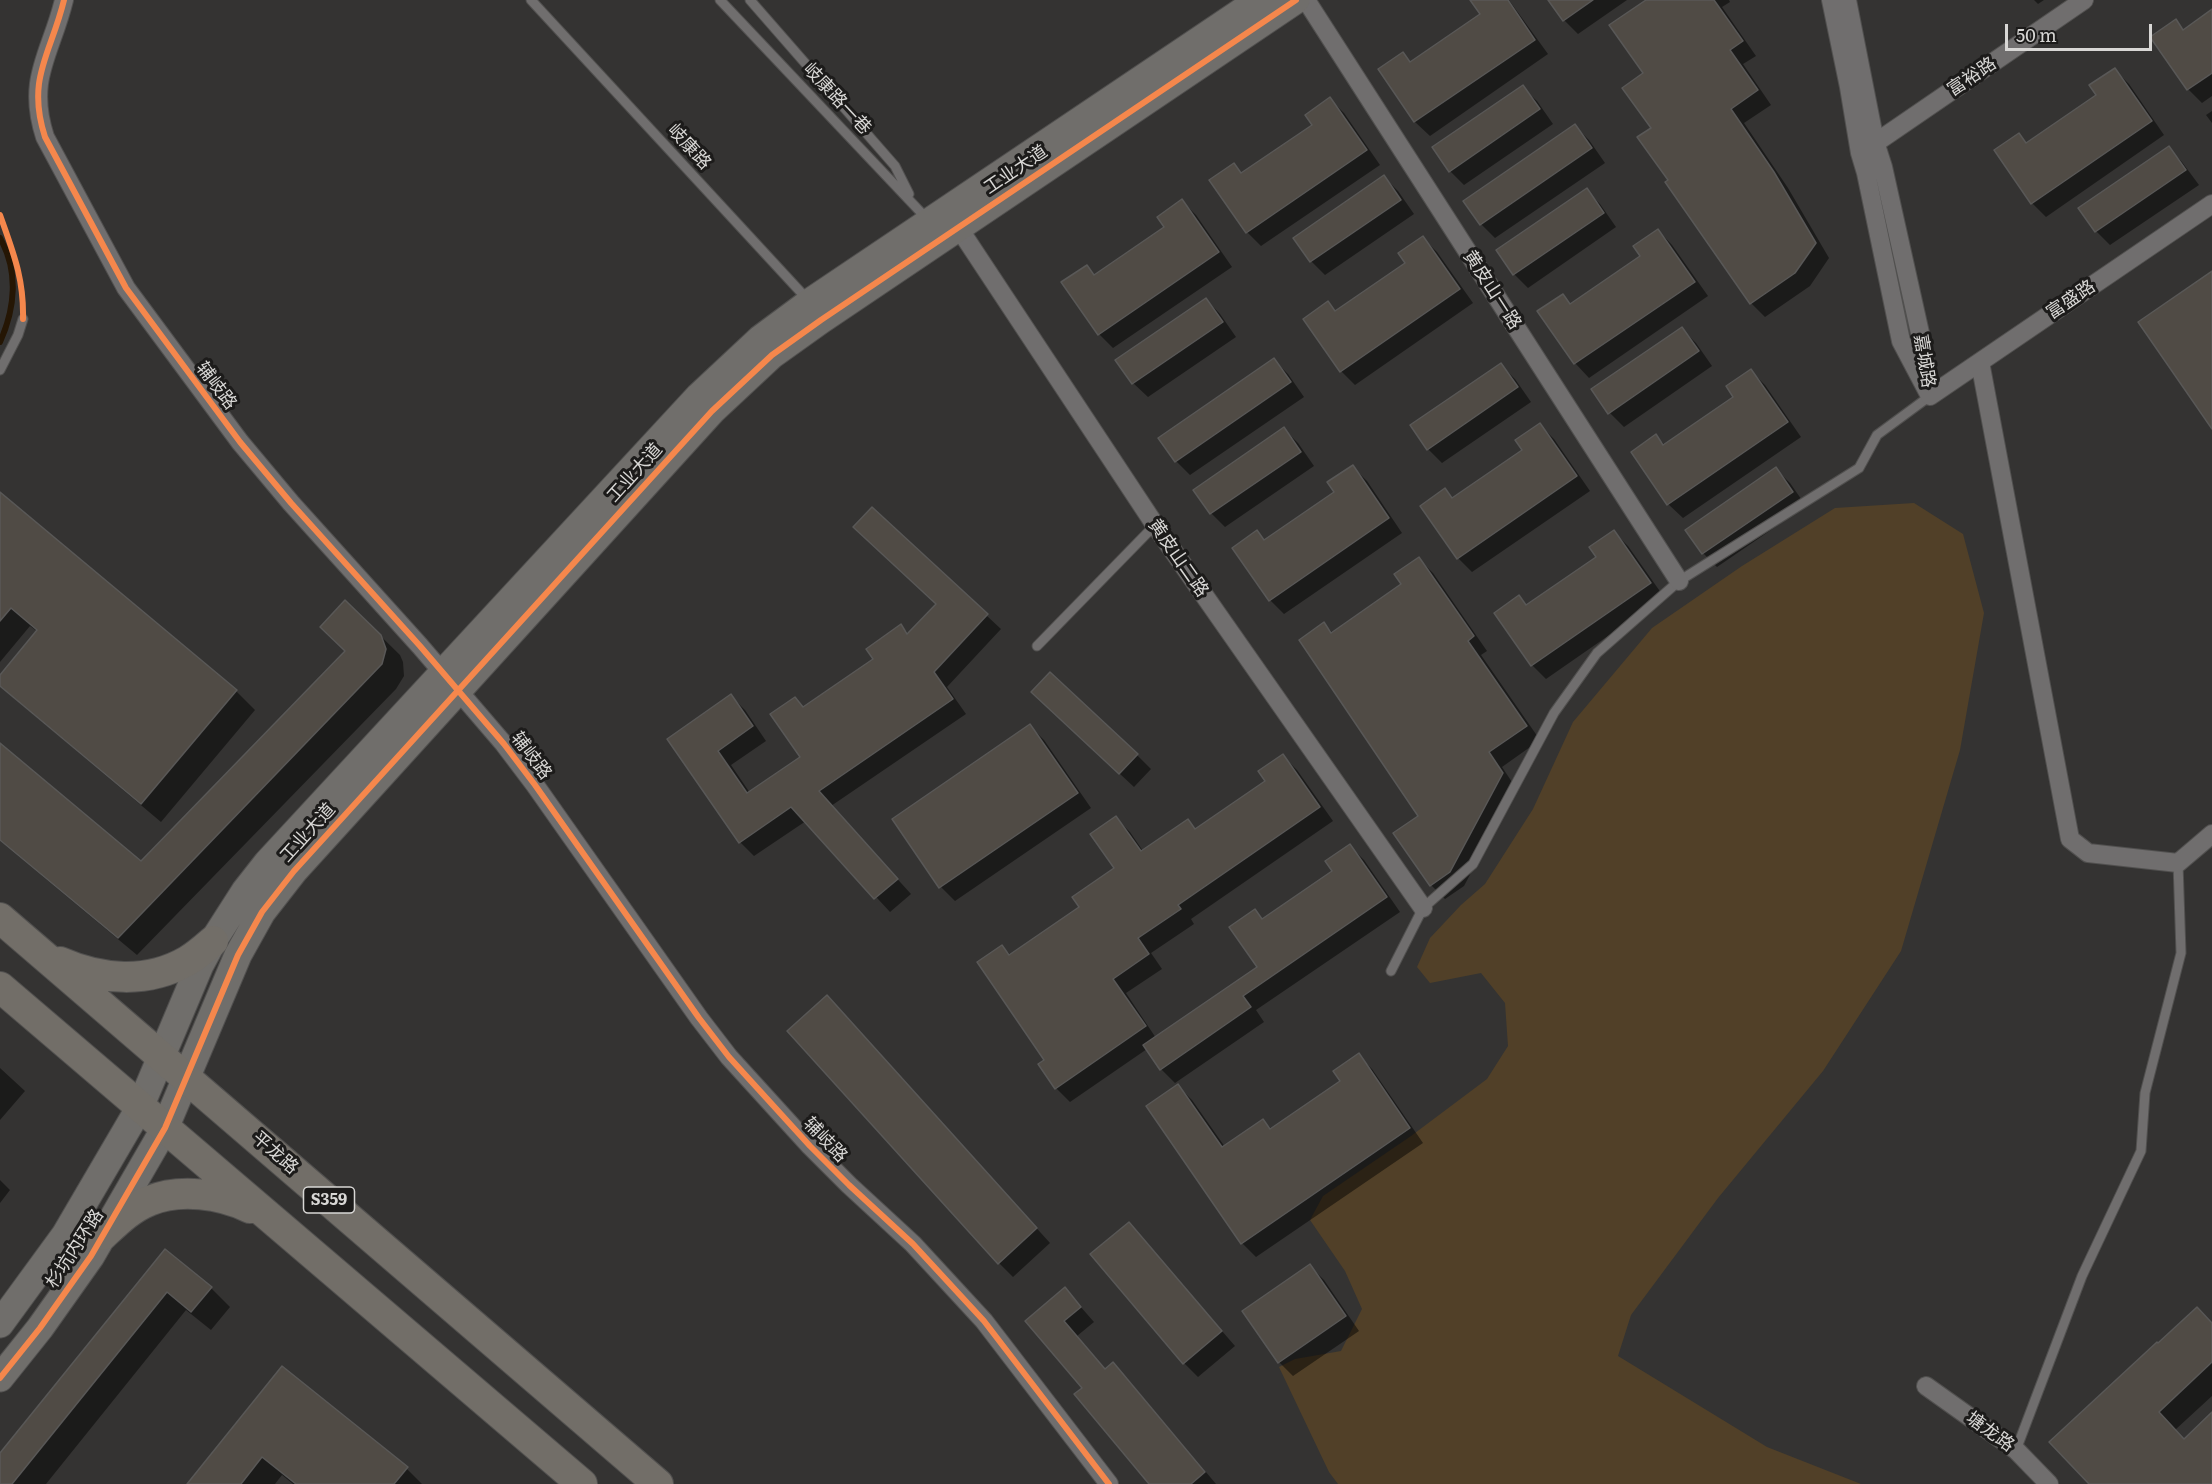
<!DOCTYPE html>
<html>
<head>
<meta charset="utf-8">
<style>
  body { margin:0 }
  #map { position:relative; width:2212px; height:1484px; overflow:hidden; background:#343332; font-family:Literata,serif }
  canvas { display:block }
  .scale { position:absolute; left:2005px; top:24px; width:147px; height:27px; box-sizing:border-box; border:3px solid #d8d7d5; border-top:0; padding-left:8px; font-size:18px; line-height:21px; white-space:nowrap; color:#d8d7d5; -webkit-text-stroke:4px #1c1b1a; paint-order:stroke }
</style>
</head>
<body>
<div id="map">
<canvas width="2212" height="1484"></canvas>
<div class="scale">50 m</div>
</div>
<script>
const context = document.querySelector('canvas').getContext('2d');
context.lineJoin = 'round';
function fillPath(path, color) { context.fillStyle = color; context.fill(path, 'evenodd'); }
function strokePath(path, color, width, dash) { context.strokeStyle = color; context.lineWidth = width; context.lineCap = dash ? 'butt' : 'round'; context.setLineDash(dash || []); context.stroke(path); }
function label(font, color, halo, rows, align = 'center') {
  context.font = font + ' Literata,"Noto Sans SC",serif'; context.lineWidth = 6; context.setLineDash([]); context.textBaseline = 'middle'; context.strokeStyle = halo; context.fillStyle = color; for (const [text, x, y, turn = 0] of rows) {
    context.save(); context.translate(x, y); context.rotate((+turn || 0) * Math.PI / 180); context.textAlign = isNaN(turn) ? turn : align; if (halo) context.strokeText(text, 0, 0); context.fillText(text, 0, 0); context.restore();
  }
}
fillPath(new Path2D(`
  M1914,503L1963,534L1984,613L1960,750L1901,951L1823,1071L1718,1198L1631,1315L1618,1356L1767,1447L1861,1484H1338L1329,1472L1279,1367L1295,1359L1341,1351L1362,1309L1345,1271L1310,1220L1323,1196L1411,1136L1487,1079L1508,1046L1505,1003L1481,973L1430,983L1417,967L1430,938L1461,905L1485,884L1533,809L1573,722L1652,628L1742,566L1835,508Z`), '#514028');
fillPath(new Path2D(`
  M1481,0H1509L1548,54L1430,136L1415,122L1380,70L1403,54L1412,63L1482,14Z
  M1550,0H1627L1578,34L1564,20Z
  M1649,0H1729L1730,2L1722,7L1756,56L1743,64L1771,105L1744,123L1788,188L1829,258L1810,286L1765,317L1751,303L1670,181L1653,128L1645,74Z
  M2034,0H2044L2038,4Z
  M2212,11V96L2202,103L2188,89L2175,21L2184,30Z
  M2115,70L2129,84L2164,135L2046,217L2032,203L2019,135L2028,144L2098,95Z
  M1522,87L1537,101L1553,124L1464,185L1450,171Z
  M1330,99L1344,113L1380,165L1261,246L1247,232L1212,181L1234,165L1243,174L1314,125Z
  M2212,111V123L2206,115Z
  M1575,126L1589,140L1605,163L1495,238L1481,224L1465,201Z
  M2168,147L2182,162L2199,185L2110,245L2096,231Z
  M1384,177L1398,191L1414,214L1325,275L1311,261L1295,238Z
  M1586,190L1600,204L1616,227L1528,288L1514,274Z
  M1182,201L1196,215L1232,267L1113,348L1099,334L1063,283L1086,267L1095,275L1166,227Z
  M1658,230L1672,245L1708,296L1589,378L1575,363L1540,312L1563,296L1571,305L1642,256Z
  M1423,238L1437,252L1473,303L1355,385L1341,371L1328,303L1337,312L1407,263Z
  M1206,299L1220,314L1236,337L1148,397L1133,383L1118,360Z
  M1682,329L1696,343L1712,366L1624,427L1610,413Z
  M1274,360L1288,374L1304,397L1190,475L1176,461Z
  M1501,365L1515,379L1531,402L1442,463L1428,449Z
  M1751,371L1765,385L1801,437L1683,518L1668,504L1633,452L1656,436L1665,445L1735,397Z
  M1540,425L1554,439L1590,491L1472,572L1458,558L1445,490L1454,499L1524,451Z
  M1284,429L1298,443L1314,466L1225,527L1211,513Z
  M1353,467L1367,481L1402,533L1284,614L1270,600L1257,532L1266,541L1336,493Z
  M1776,469L1790,483L1806,506L1717,567L1703,553Z
  M0,494L236,691L255,710L161,822L16,700L0,685V677L38,632L30,626L0,662Z
  M872,509L1001,629L947,687L966,714L831,806L911,894L890,912L806,821L754,856L740,842L669,739L731,696L745,710L766,741L731,765L750,793L802,757L795,699L804,708L875,659L901,626L909,634L937,604Z
  M1614,532L1628,546L1664,597L1546,679L1532,665L1519,597L1527,606L1598,557Z
  M1419,559L1433,573L1487,651L1481,655L1540,740L1502,767L1516,788L1464,886L1445,899L1431,885L1420,816L1324,624L1333,633L1403,585Z
  M346,602L400,655L403,662L404,676L396,689L137,955L0,841V745L141,863L347,652Z
  M1047,706L1137,755L1151,769L1134,787Z
  M1030,726L1044,740L1091,808L955,901L941,887Z
  M1283,756L1297,770L1333,821L1191,919L1194,924L1151,953L1162,969L1126,993L1156,1038L1259,967L1254,911L1263,920L1334,872L1350,846L1364,860L1400,912L1256,1010L1264,1022L1175,1083L1161,1069L1147,1049L1070,1102L1056,1088L1002,947L1011,955L1081,907L1116,869V818L1130,832L1143,851L1188,821L1197,830L1267,781Z
  M840,1011L1050,1243L1013,1277L999,1263Z
  M1358,1055L1372,1069L1423,1143L1256,1257L1242,1243L1148,1107L1178,1086L1192,1100L1225,1147L1263,1121L1272,1129L1342,1081Z
  M0,1068L25,1091L0,1120Z
  M0,1180L10,1190L0,1203Z
  M1129,1224L1235,1346L1198,1377L1184,1363Z
  M165,1251L211,1288L230,1307L211,1330L186,1310L46,1484H0V1455Z
  M1310,1266L1324,1280L1359,1331L1293,1376L1279,1362Z
  M1065,1289L1094,1322L1077,1336L1106,1370L1127,1378L1216,1484H1151L1084,1388L1027,1321Z
  M2212,1324V1396L2175,1430L2184,1440L2212,1414V1484H2091Z
  M282,1368L406,1468L422,1484H293L282,1475L275,1484H189Z`), '#0007');
strokePath(new Path2D(`
  M0,238C19,271 15,309 0,342`), '#251604', 6);
const building = new Path2D(`
  M1470,0H1508L1535,40L1414,122L1378,69L1403,52L1410,62L1480,14Z
  M1548,0H1593L1563,21Z
  M1646,0H1714L1743,41L1730,50L1758,90L1731,109L1774,172L1816,243L1795,273L1750,304L1665,182L1668,180L1637,137L1651,128L1622,88L1643,73L1609,25Z
  M2212,9V73L2187,90L2150,37L2176,19L2183,30Z
  M2115,68L2152,121L2031,204L1994,150L2019,133L2026,143L2096,95L2089,85Z
  M1523,85L1540,109L1449,172L1432,147Z
  M1330,97L1367,150L1246,233L1209,180L1234,163L1241,173L1312,125L1305,115Z
  M1575,124L1592,148L1480,225L1463,201Z
  M2169,146L2186,170L2095,232L2078,208Z
  M1384,175L1401,200L1310,262L1293,238Z
  M1587,188L1604,213L1513,275L1496,250Z
  M1182,199L1219,252L1098,335L1061,282L1087,265L1094,275L1164,227L1157,217Z
  M1658,229L1695,282L1574,364L1537,311L1563,294L1570,304L1640,256L1633,246Z
  M1423,236L1460,289L1340,372L1303,319L1328,301L1335,311L1405,263L1398,253Z
  M2212,271V429L2138,322Z
  M1206,298L1223,322L1132,384L1115,360Z
  M1682,327L1699,351L1608,414L1591,389Z
  M1274,358L1291,382L1175,462L1158,438Z
  M1501,363L1518,387L1427,450L1410,425Z
  M1751,369L1788,422L1667,505L1631,452L1656,434L1663,445L1733,397L1726,386Z
  M1540,423L1577,476L1457,559L1420,506L1445,488L1452,498L1522,450L1515,440Z
  M1284,427L1301,452L1210,514L1193,490Z
  M1353,465L1389,518L1269,601L1232,548L1257,530L1264,540L1334,492L1327,482Z
  M1776,467L1793,492L1702,554L1685,530Z
  M0,492L237,690L141,804L0,686V675L37,630L11,608L0,621Z
  M872,507L988,614L934,672L953,699L819,791L898,879L874,899L791,807L739,843L667,739L731,694L753,726L718,751L747,793L800,757L770,714L795,697L803,707L873,659L866,649L901,624L907,634L936,604L853,527Z
  M1614,530L1651,583L1531,666L1494,613L1519,595L1526,605L1596,557L1589,547Z
  M1419,557L1474,636L1468,641L1527,726L1489,752L1503,773L1450,872L1430,886L1393,833L1418,816L1299,640L1324,622L1331,633L1401,584L1394,574Z
  M345,600L381,635L386,649L382,664L118,938L0,840V743L141,861L345,651L320,627Z
  M1050,672L1138,754L1119,774L1031,692Z
  M1030,724L1078,793L939,888L892,819Z
  M1283,754L1320,807L1178,905L1181,909L1138,938L1149,954L1113,979L1146,1026L1055,1089L1038,1064L1044,1060L977,962L1002,945L1009,955L1079,907L1072,897L1114,868L1090,834L1116,816L1141,851L1188,819L1195,829L1265,781L1258,771Z
  M1350,844L1387,897L1243,996L1251,1007L1160,1070L1143,1045L1257,967L1229,927L1255,909L1262,919L1332,871L1325,861Z
  M827,995L1037,1228L998,1264L787,1031Z
  M1359,1053L1410,1128L1241,1244L1146,1106L1178,1084L1222,1147L1263,1119L1270,1129L1340,1081L1333,1071Z
  M1129,1222L1222,1331L1183,1364L1090,1254Z
  M165,1249L212,1287L191,1312L167,1292L12,1484H0V1453Z
  M1310,1264L1346,1316L1278,1363L1242,1311Z
  M1065,1287L1081,1307L1064,1321L1105,1369L1113,1362L1205,1472L1191,1484H1149L1074,1394L1082,1388L1025,1321Z
  M2197,1307L2212,1323V1362L2159,1412L2184,1439L2212,1412V1484H2089L2049,1442L2157,1342L2158,1343Z
  M282,1366L408,1467L394,1484H296L262,1457L241,1484H187Z`);
fillPath(building, '#504b45');
strokePath(building, '#595857', 1.5);
const lane = new Path2D(`
  M531,0L808,300
  M720,0L929,221
  M750,0L895,166L909,194
  M0,370L18,335L23,319
  M1037,646L1155,525
  M1391,971L1423,908L1473,864L1554,713L1597,653L1679,581L1859,468L1877,435L1930,396
  M2016,1450L2082,1276L2141,1151L2145,1093L2181,953L2178,863`);
const street = new Path2D(`
  M64,0C51,54 26,78 45,137L126,288L240,442L291,503L420,646L504,744L535,785L699,1018L729,1057L810,1146L849,1185L913,1244L984,1321L1109,1484
  M1306,0L1679,581
  M1831,0L1849,87L1860,153L1866,173L1901,341L1930,396
  M1847,0L1875,142L1883,167L1922,342L1927,379
  M1868,148L2084,0
  M948,225L958,227L1155,525L1423,908
  M1980,362L2070,839L2088,853L2178,863L2212,834
  M1930,396L2212,204
  M1926,1386L2016,1450L2049,1484`);
const secondary = new Path2D(`
  M0,1324L65,1235L140,1107L200,965L213,941L245,891L267,863L699,396L760,339L810,302L1259,0
  M0,1378L40,1328L91,1256L165,1128L238,955L262,912L294,871L712,411L772,355L821,320L1296,0`);
const primary = new Path2D(`
  M0,918L658,1484
  M60,962C101,980 147,984 187,961C196,956 205,948 213,941
  M0,987L582,1484
  M103,1235C117,1222 131,1208 149,1201C180,1188 221,1194 250,1208`);
strokePath(lane, '#51504f', 11);
strokePath(street, '#51504f', 20);
strokePath(secondary, '#51504f', 29);
strokePath(primary, '#51504f', 32);
strokePath(lane, '#706e6e', 9);
strokePath(street, '#706e6e', 18);
strokePath(secondary, '#706e6b', 27);
strokePath(primary, '#726e68', 30);
strokePath(new Path2D(`
  M64,0C51,54 26,78 45,137L126,288L240,442L291,503L420,646L504,744L535,785L699,1018L729,1057L810,1146L849,1185L913,1244L984,1321L1109,1484
  M0,215C13,252 24,278 23,319
  M0,1378L40,1328L91,1256L165,1128L238,955L262,912L294,871L712,411L772,355L821,320L1296,0`), '#f5874c', 6);
for (const [x, y, w] of [
  [329,1200,51]
]) { const box = new Path2D(); box.roundRect(x - w / 2, y - 13, w, 26, 4.5); context.fillStyle = '#1c1b1a'; context.fill(box); strokePath(box, '#d8d7d5', 1.5); }
label('bold 16px', '#d8d7d5', null, [
  ["S359",329,1200]
]);
label('18px', '#d8d7d5', '#1c1b1a', [
  ["富裕路",1972,77,-34],
  ["岐康路一巷",837,99,47],
  ["岐康路",689,147,47],
  ["工业大道",1016,170,-34],
  ["黄皮山一路",1492,290,57],
  ["富盛路",2071,300,-34],
  ["嘉城路",1924,361,81],
  ["辅岐路",216,386,53],
  ["工业大道",635,473,-48],
  ["黄皮山二路",1178,558,55],
  ["辅岐路",531,756,53],
  ["工业大道",308,833,-48],
  ["辅岐路",825,1140,46],
  ["平龙路",275,1153,41],
  ["杉坑内环路",75,1249,-57],
  ["塘龙路",1990,1432,36]
]);
</script>
</body>
</html>
